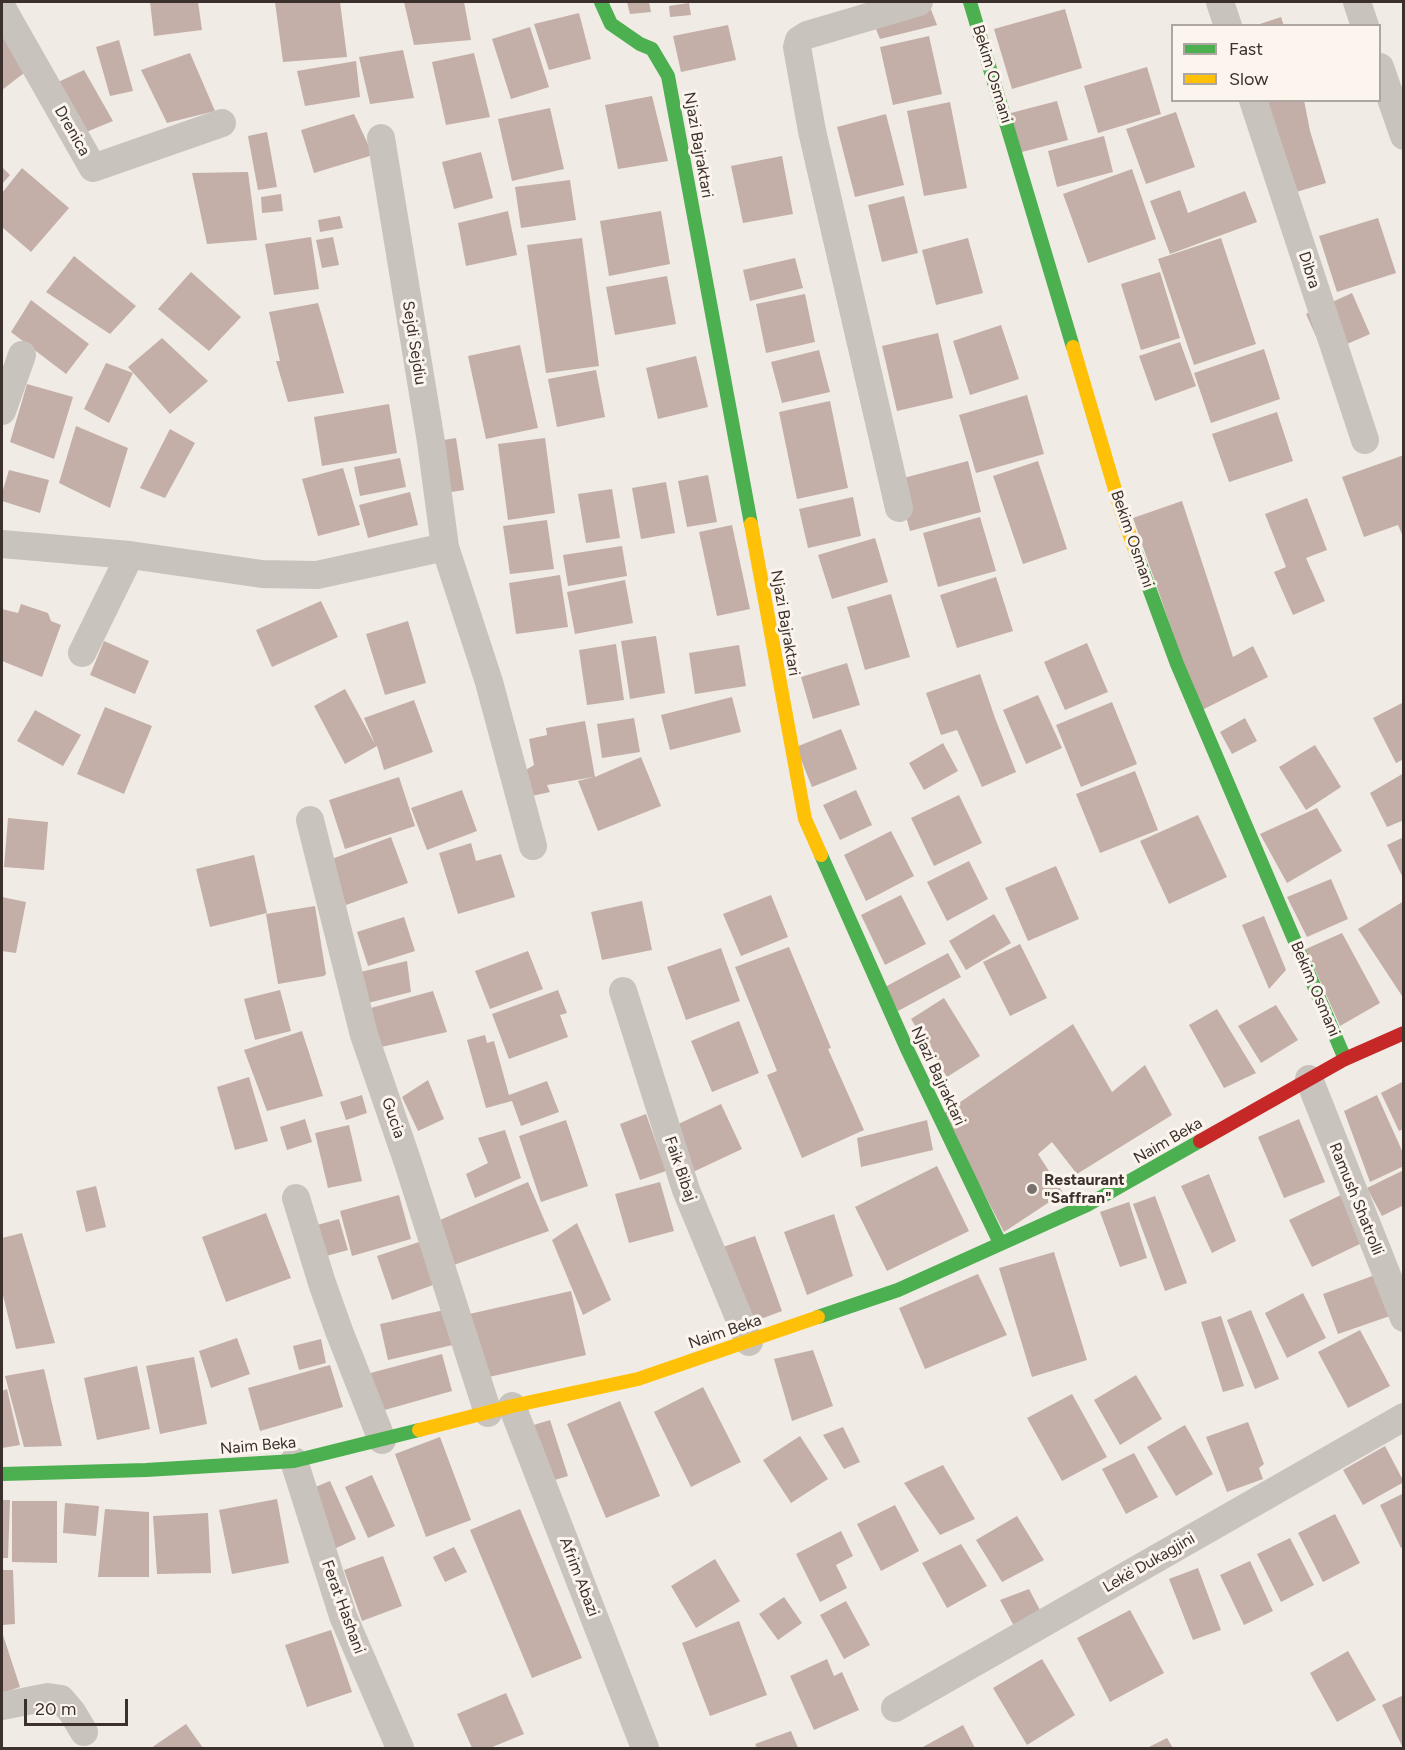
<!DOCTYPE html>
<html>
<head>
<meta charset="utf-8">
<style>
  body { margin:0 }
  #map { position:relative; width:1405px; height:1750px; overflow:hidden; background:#f0ebe5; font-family:Figtree,sans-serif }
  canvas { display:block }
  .frame { position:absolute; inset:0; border:3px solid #3b302b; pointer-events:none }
  .legend { position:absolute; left:1171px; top:24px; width:210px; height:78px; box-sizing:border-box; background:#fbf5ee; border:2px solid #aea6a0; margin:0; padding:8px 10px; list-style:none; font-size:18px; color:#3b302b }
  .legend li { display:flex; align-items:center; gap:12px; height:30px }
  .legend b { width:30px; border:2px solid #aea6a0 }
  .scale { position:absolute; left:24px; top:1699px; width:104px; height:27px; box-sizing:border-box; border:3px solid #3b302b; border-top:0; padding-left:8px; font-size:18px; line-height:21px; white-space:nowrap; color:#3b302b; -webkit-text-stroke:4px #fbf5ee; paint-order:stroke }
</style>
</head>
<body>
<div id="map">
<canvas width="1405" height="1750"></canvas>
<div class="frame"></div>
<ul class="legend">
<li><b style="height:8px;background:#4caf50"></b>Fast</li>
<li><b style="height:8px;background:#ffc107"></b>Slow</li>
</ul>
<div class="scale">20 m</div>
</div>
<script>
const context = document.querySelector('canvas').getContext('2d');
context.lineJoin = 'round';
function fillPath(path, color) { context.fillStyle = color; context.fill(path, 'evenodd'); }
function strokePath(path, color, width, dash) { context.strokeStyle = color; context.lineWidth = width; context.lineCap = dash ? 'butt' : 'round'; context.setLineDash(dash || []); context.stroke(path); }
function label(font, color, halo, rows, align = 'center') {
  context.font = font + ' Figtree,sans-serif'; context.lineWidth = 6; context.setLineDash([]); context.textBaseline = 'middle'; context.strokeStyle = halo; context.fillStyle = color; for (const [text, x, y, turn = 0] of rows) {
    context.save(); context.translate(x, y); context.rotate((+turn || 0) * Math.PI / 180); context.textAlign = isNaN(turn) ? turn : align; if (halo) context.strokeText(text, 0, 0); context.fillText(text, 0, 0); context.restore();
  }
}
fillPath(new Path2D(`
  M150,2H198L202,30L154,36Z
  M275,2H340L347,57L283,62Z
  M404,2H464L471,40L414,45Z
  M627,2H649L651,12L630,14Z
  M865,2H928L937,25L880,39Z
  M689,3L691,15L670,17L669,6Z
  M1065,9L1082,68L1012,89L994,29Z
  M579,13L591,59L549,70L534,24Z
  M1281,17L1284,26H1257V25Z
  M728,25L736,60L681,72L673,36Z
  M530,27L549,87L511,99L492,39Z
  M2,35L24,73L2,90Z
  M929,36L942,94L893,105L880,47Z
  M119,40L133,91L110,96L96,47Z
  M403,50L414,98L370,104L359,57Z
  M190,53L215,111L167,123L141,70Z
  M474,53L490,117L446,125L432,62Z
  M356,61L360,97L305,106L297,71Z
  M1147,67L1161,114L1098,133L1084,86Z
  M84,70L113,121L79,135L54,84Z
  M652,96L668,161L618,169L605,105Z
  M1253,100H1304L1310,131L1326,183L1280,197Z
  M1057,101L1068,140L1018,153L1007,114Z
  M950,102L967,188L924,196L907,111Z
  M550,108L564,169L512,181L498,119Z
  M1176,112L1195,167L1146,184L1126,129Z
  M354,114L373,155L314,173L301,130Z
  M886,114L904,185L855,197L837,127Z
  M267,132L277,187L258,190L248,136Z
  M1104,136L1113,172L1057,187L1048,151Z
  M481,152L493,198L454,209L442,162Z
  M782,156L793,214L743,223L731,166Z
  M2,167L10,175L2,184Z
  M22,168L69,208L31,252L2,227V193Z
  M1132,169L1156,239L1088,263L1063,194Z
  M248,172L257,240L207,244L192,173Z
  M570,180L576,220L521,228L515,187Z
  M1180,190L1188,213L1245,191L1257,222L1170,254L1150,201Z
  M281,194L283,211L262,213L261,197Z
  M904,196L918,253L882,262L868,205Z
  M508,211L517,255L466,266L458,223Z
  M661,211L670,264L609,276L600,221Z
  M340,216L343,228L320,232L318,220Z
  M1378,218L1396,273L1337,292L1319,236Z
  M311,237L319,289L274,295L265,244Z
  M333,237L339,265L322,268L316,240Z
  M582,238L599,366L546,373L527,245Z
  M968,238L983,293L936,305L922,250Z
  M1221,238L1256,344L1194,365L1158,259Z
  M74,256L136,306L110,334L46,292Z
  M795,258L803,288L750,301L743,270Z
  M191,272L241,317L209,351L158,309Z
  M1160,272L1180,338L1141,350L1121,284Z
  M667,276L676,324L615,335L606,287Z
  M1352,293L1370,334L1324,354L1306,314Z
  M805,294L815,342L766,353L756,304Z
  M31,300L89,344L66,374L11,332Z
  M318,303L344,393L288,402L276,361H280L269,312Z
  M1001,325L1019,379L970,395L953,341Z
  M938,333L953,398L897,411L882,346Z
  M162,338L208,381L170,414L128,367Z
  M1180,342L1196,386L1155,401L1139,356Z
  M520,345L538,428L486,439L468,356Z
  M1264,349L1280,399L1211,423L1194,373Z
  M819,350L830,392L782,403L771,362Z
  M696,356L708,407L658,419L646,368Z
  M106,363L133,373L109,423L84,409Z
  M596,370L605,417L557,427L548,379Z
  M27,384L73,397L54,459L10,442Z
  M1027,395L1044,454L976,473L959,415Z
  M830,401L848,488L797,499L779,412Z
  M389,404L397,453L322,466L314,417Z
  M1277,412L1293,461L1229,482L1212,434Z
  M76,426L128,448L110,508L59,483Z
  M170,429L195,443L165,498L140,488Z
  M456,438L464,490L439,494L431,442Z
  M545,438L555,513L508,520L498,444Z
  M1404,455V539L1398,525L1364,537L1342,477Z
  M400,458L406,487L360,496L354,467Z
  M968,461L981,512L910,531L896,480Z
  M1038,461L1067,549L1023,564L993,476Z
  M343,468L360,525L318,536L302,479Z
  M9,470L49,480L40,513L2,501V493Z
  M708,475L717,522L687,527L678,481Z
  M666,482L675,533L641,539L632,488Z
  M612,489L620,538L586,543L578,494Z
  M410,492L418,525L368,538L359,505Z
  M853,497L861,536L808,548L799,509Z
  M1307,498L1327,550L1306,558L1325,601L1293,615L1274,572L1286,567L1265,514Z
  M1182,501L1233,657L1253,646L1268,677L1200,711L1133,518Z
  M980,517L996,571L938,587L923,533Z
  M547,520L554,569L510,574L503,526Z
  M732,525L750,609L717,616L699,532Z
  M875,538L888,582L832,599L818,555Z
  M622,546L627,576L568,586L563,555Z
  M560,575L568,627L516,634L509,583Z
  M996,577L1013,631L957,648L940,595Z
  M625,580L633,623L575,634L567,592Z
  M891,594L910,657L865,670L847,607Z
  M321,601L338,637L272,667L256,630Z
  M21,604L48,613L51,621L61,625L42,677L2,661V609L18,613Z
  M408,621L426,683L385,695L366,634Z
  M656,636L665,693L630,699L621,641Z
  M104,641L149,661L135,694L90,675Z
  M1087,643L1108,692L1065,710L1044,662Z
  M616,644L624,700L587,705L579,650Z
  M739,645L746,686L695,694L689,653Z
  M847,663L860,705L813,719L801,677Z
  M980,674L995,718L1016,772L982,787L957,730L941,735L926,693Z
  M345,689L375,744L364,718L414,700L433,752L384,770L377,746L345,764L314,706Z
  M1038,695L1062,748L1026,764L1003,710Z
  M732,697L741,732L670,750L661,715Z
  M1112,702L1137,764L1081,787L1056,725Z
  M1404,702V759L1396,763L1373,718Z
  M105,707L152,726L124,794L77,774Z
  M35,710L81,735L63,766L17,741Z
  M634,718L640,752L602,758L597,724Z
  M1245,718L1257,741L1232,754L1220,732Z
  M585,721L595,777L641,757L661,806L598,831L578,781L593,777L547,785L550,792L532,796L526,770L534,765L529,739L547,735L546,728Z
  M841,729L857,769L812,787L796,747Z
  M943,743L958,771L924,790L909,763Z
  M1315,745L1341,787L1306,810L1279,767Z
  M1135,771L1158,830L1100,853L1076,794Z
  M1404,773V820L1387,827L1370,793Z
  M399,777L415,826L345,849L329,800Z
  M462,790L477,831L427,850L411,808Z
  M856,790L872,825L840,840L823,805Z
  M959,795L982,843L934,866L911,818Z
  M1317,808L1342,851L1287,883L1260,834Z
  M1198,815L1227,877L1169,904L1140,841Z
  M8,818L48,822L44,870L4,867Z
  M891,831L914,876L866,901L844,855Z
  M391,837L408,883L346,905L329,860Z
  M1404,837V880L1387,845Z
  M471,843L476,861L501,854L515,897L458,914L439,853Z
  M254,855L267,913L210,927L196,869Z
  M969,861L988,899L947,921L927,882Z
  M1056,866L1079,919L1028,941L1005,888Z
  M1331,879L1348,919L1307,937L1287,897Z
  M771,895L788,937L741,956L723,914Z
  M901,895L926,944L885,965L861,915Z
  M2,897L26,902L16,953L2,951Z
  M642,901L652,950L602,960L591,912Z
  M1404,901V999L1358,929Z
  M315,906L326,974L324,976L278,984L266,914Z
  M994,914L1011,943L966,970L949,941Z
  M1264,916L1286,970L1269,989L1242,925Z
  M404,917L415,951L368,966L357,932Z
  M1342,933L1380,1003L1340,1026L1306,949Z
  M1020,944L1047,998L1010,1016L983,962Z
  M789,947L831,1048L828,1049L864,1130L802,1158L767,1075L777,1071L735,967Z
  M721,948L740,1001L686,1020L667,967Z
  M528,951L543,989L490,1009L475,971Z
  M948,953L961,977L898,1011L885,987Z
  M407,961L411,992L364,1004L356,973Z
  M280,990L291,1031L255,1040L244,999Z
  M558,990L567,1013L560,1015L568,1037L509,1059L492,1014Z
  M433,991L447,1032L377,1048L367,1009Z
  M944,998L980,1056L947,1077L911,1019Z
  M1276,1005L1298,1040L1261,1063L1238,1026Z
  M1217,1009L1256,1073L1224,1088L1189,1025Z
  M739,1021L759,1073L712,1092L691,1041Z
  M1073,1024L1112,1092L1145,1065L1172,1115L1077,1174L1052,1142L1038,1154L1063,1193L1004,1232L943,1114Z
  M302,1031L323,1096L267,1111L244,1050Z
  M485,1035L487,1043L494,1041L509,1095L547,1081L559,1112L521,1126L512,1101L486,1108L467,1040Z
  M249,1077L268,1141L235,1150L217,1087Z
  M428,1080L444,1119L418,1131L402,1097Z
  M1404,1081V1129L1399,1131L1381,1093Z
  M362,1095L367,1113L346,1120L340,1102Z
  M1377,1095L1404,1155V1166L1370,1182L1344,1111Z
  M721,1104L742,1149L693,1172L672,1127Z
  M646,1114L666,1171L640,1180L620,1124Z
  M305,1119L312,1142L287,1150L280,1127Z
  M1299,1119L1325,1182L1284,1198L1258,1137Z
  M566,1120L588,1186L541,1202L519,1136Z
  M927,1120L933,1150L861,1167L857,1138Z
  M349,1125L362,1181L328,1188L315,1133Z
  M505,1130L521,1178L475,1198L466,1174L488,1163L478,1138Z
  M937,1166L969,1231L887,1271L855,1207Z
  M1404,1170V1205L1382,1216L1367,1188Z
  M1209,1174L1236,1241L1212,1253L1181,1186Z
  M528,1182L549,1231L451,1266L440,1220Z
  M660,1182L674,1231L629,1243L615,1194Z
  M96,1186L106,1227L86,1232L76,1191Z
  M399,1195L411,1239L352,1256L340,1211Z
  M1341,1195L1364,1242L1312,1267L1289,1220Z
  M1155,1196L1187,1283L1165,1291L1133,1204Z
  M1129,1202L1147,1258L1120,1267L1100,1212Z
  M266,1213L291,1278L226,1302L202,1237Z
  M834,1214L853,1276L807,1295L784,1232Z
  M339,1219L348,1250L326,1256L317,1225Z
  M577,1223L611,1300L583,1315L552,1240Z
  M22,1233L55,1343L16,1349L2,1291V1238Z
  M755,1236L782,1311L742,1326L717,1249Z
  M419,1242L433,1285L392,1300L377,1256Z
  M1054,1252L1087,1360L1032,1377L999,1268Z
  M978,1274L1007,1335L925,1369L899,1308Z
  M1375,1275L1390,1316L1338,1334L1323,1294Z
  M571,1291L586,1355L480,1379L465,1315Z
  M1303,1293L1326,1338L1287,1358L1265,1313Z
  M449,1309L457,1344L388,1360L380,1324Z
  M1251,1310L1279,1379L1255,1389L1227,1320Z
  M1221,1316L1244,1386L1223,1392L1201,1322Z
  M1360,1330L1390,1386L1348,1408L1318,1352Z
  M237,1338L250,1374L211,1388L199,1351Z
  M321,1339L326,1363L299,1370L293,1346Z
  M813,1350L833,1406L792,1421L774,1359Z
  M442,1354L452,1391L374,1413L363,1375Z
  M194,1357L207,1424L160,1434L146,1366Z
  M330,1365L343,1407L260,1431L248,1388Z
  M137,1366L150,1429L97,1440L84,1378Z
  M44,1369L62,1446L24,1447L5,1376Z
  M1136,1375L1162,1419L1120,1445L1094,1400Z
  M703,1387L741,1462L691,1487L654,1412Z
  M7,1389L20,1445L2,1448V1391Z
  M1072,1394L1107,1457L1062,1481L1027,1418Z
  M620,1401L660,1496L606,1518L567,1424Z
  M550,1420L568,1476L545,1483L527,1427Z
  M1248,1422L1264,1464L1259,1468L1263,1479L1227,1492L1206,1437Z
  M1185,1425L1213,1474L1176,1496L1147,1447Z
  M843,1427L860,1462L844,1469L823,1435Z
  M800,1436L828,1479L791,1503L763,1460Z
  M440,1437L471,1520L426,1537L395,1454Z
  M1385,1446L1404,1482L1363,1505L1343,1470Z
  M1134,1453L1158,1497L1126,1514L1102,1469Z
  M943,1465L975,1519L940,1535L904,1483Z
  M372,1475L395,1526L368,1538L345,1487Z
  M330,1481L356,1539L334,1549L308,1490Z
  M1404,1493V1547L1401,1548L1380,1505Z
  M277,1499L289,1563L232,1574L219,1510Z
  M2,1500H10L8,1558H2Z
  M12,1501H57V1563L12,1562Z
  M65,1503L99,1506L96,1536L63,1533Z
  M895,1505L919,1551L881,1571L857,1524Z
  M105,1509L149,1512V1577H98Z
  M520,1509L582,1658L532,1678L470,1530Z
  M208,1513L211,1573L157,1574L153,1516Z
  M1335,1514L1360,1563L1323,1582L1298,1533Z
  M1017,1516L1044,1560L1002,1582L976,1540Z
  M841,1531L853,1556L836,1565L847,1588L820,1602L796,1554Z
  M1290,1538L1314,1585L1281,1602L1257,1554Z
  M961,1544L987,1586L947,1608L922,1563Z
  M454,1547L467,1572L445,1582L433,1557Z
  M383,1556L402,1606L362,1621L344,1570Z
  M715,1559L740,1601L696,1628L671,1586Z
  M1250,1561L1273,1611L1244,1625L1220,1575Z
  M1198,1568L1221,1630L1193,1640L1169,1579Z
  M2,1570H13L15,1624L2,1625Z
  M1029,1589L1041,1612L1014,1626L1000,1600Z
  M784,1597L802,1623L778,1640L759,1614Z
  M846,1601L870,1645L844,1659L820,1615Z
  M1130,1610L1164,1673L1110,1702L1077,1638Z
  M739,1621L767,1695L710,1716L682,1643Z
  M331,1630L352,1692L307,1707L285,1645Z
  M2,1632L20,1687L2,1693Z
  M1348,1651L1376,1700L1337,1722L1310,1673Z
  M827,1659L834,1676L842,1672L859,1710L814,1730L790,1676Z
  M1042,1659L1075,1715L1027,1745L993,1688Z
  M506,1693L524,1734L490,1748H472L457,1714Z
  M1404,1695V1748H1403L1382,1705Z
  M186,1724L203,1748H151Z
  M963,1725L975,1748H921Z
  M791,1731L798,1748H757L755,1744Z
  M1167,1738L1173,1748H1147Z`), '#c3afa7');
strokePath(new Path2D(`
  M1220,2L1228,26
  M1357,2L1365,26
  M2,8L93,168L222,123
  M1380,67L1404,136
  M1253,100L1365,440
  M381,138L431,442L445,547L489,682L533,846
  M2,411L22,355
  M899,508L812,131L797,47L799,40L807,35L919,2
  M2,544L130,555L262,574L317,575L445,547
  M82,653L130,555
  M310,820L364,1035L408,1163L488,1413
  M623,991L686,1190L749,1342
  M1309,1079L1404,1318
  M296,1198L322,1283L339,1331L382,1440
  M512,1406L645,1748
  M294,1461L343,1616L400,1748
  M2,1706L48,1697L61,1699L72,1712L84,1732
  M895,1708L1404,1417`), '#c9c3be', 28);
strokePath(new Path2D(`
  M601,2L611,24L640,44L652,49L668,76L751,524
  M970,2L1073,347
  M1135,550L1177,664L1345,1059
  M821,855L907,1049L1000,1243
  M818,1317L898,1290L1089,1204L1200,1141
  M2,1474L146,1470L294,1461L419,1430`), '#4caf50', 14);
strokePath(new Path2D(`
  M1073,347L1121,510L1135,550
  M751,524L805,819L821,855
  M419,1430L512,1406L638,1379L818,1317`), '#ffc107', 14);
strokePath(new Path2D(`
  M1200,1141L1345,1059L1404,1033`), '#c62828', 14);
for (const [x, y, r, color] of [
  [1032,1189,6,"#7a716c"]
]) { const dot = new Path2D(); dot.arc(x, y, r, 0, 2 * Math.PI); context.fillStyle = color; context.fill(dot); strokePath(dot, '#fbf5ee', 2); }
label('16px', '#3b302b', '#fbf5ee', [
  ["Bekim Osmani",992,74,73],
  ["Drenica",72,131,60],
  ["Njazi Bajraktari",698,145,80],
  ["Dibra",1309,270,72],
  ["Sejdi Sejdiu",414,343,81],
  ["Bekim Osmani",1132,539,71],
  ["Njazi Bajraktari",785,623,80],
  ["Bekim Osmani",1315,989,67],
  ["Njazi Bajraktari",938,1076,65],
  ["Gucia",393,1118,71],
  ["Naim Beka",1168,1141,-30],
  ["Faik Bibaj",680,1169,71],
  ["Ramush Shatrolli",1356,1199,68],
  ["Naim Beka",725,1332,-19],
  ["Naim Beka",258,1446,-5],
  ["Lekë Dukagjini",1149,1563,-30],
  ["Afrim Abazi",579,1577,69],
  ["Ferat Hashani",343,1607,70]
]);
label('bold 16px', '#3b302b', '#fbf5ee', [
  ["Restaurant",1044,1180],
  ["\"Saffran\"",1044,1198]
], 'left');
</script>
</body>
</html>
